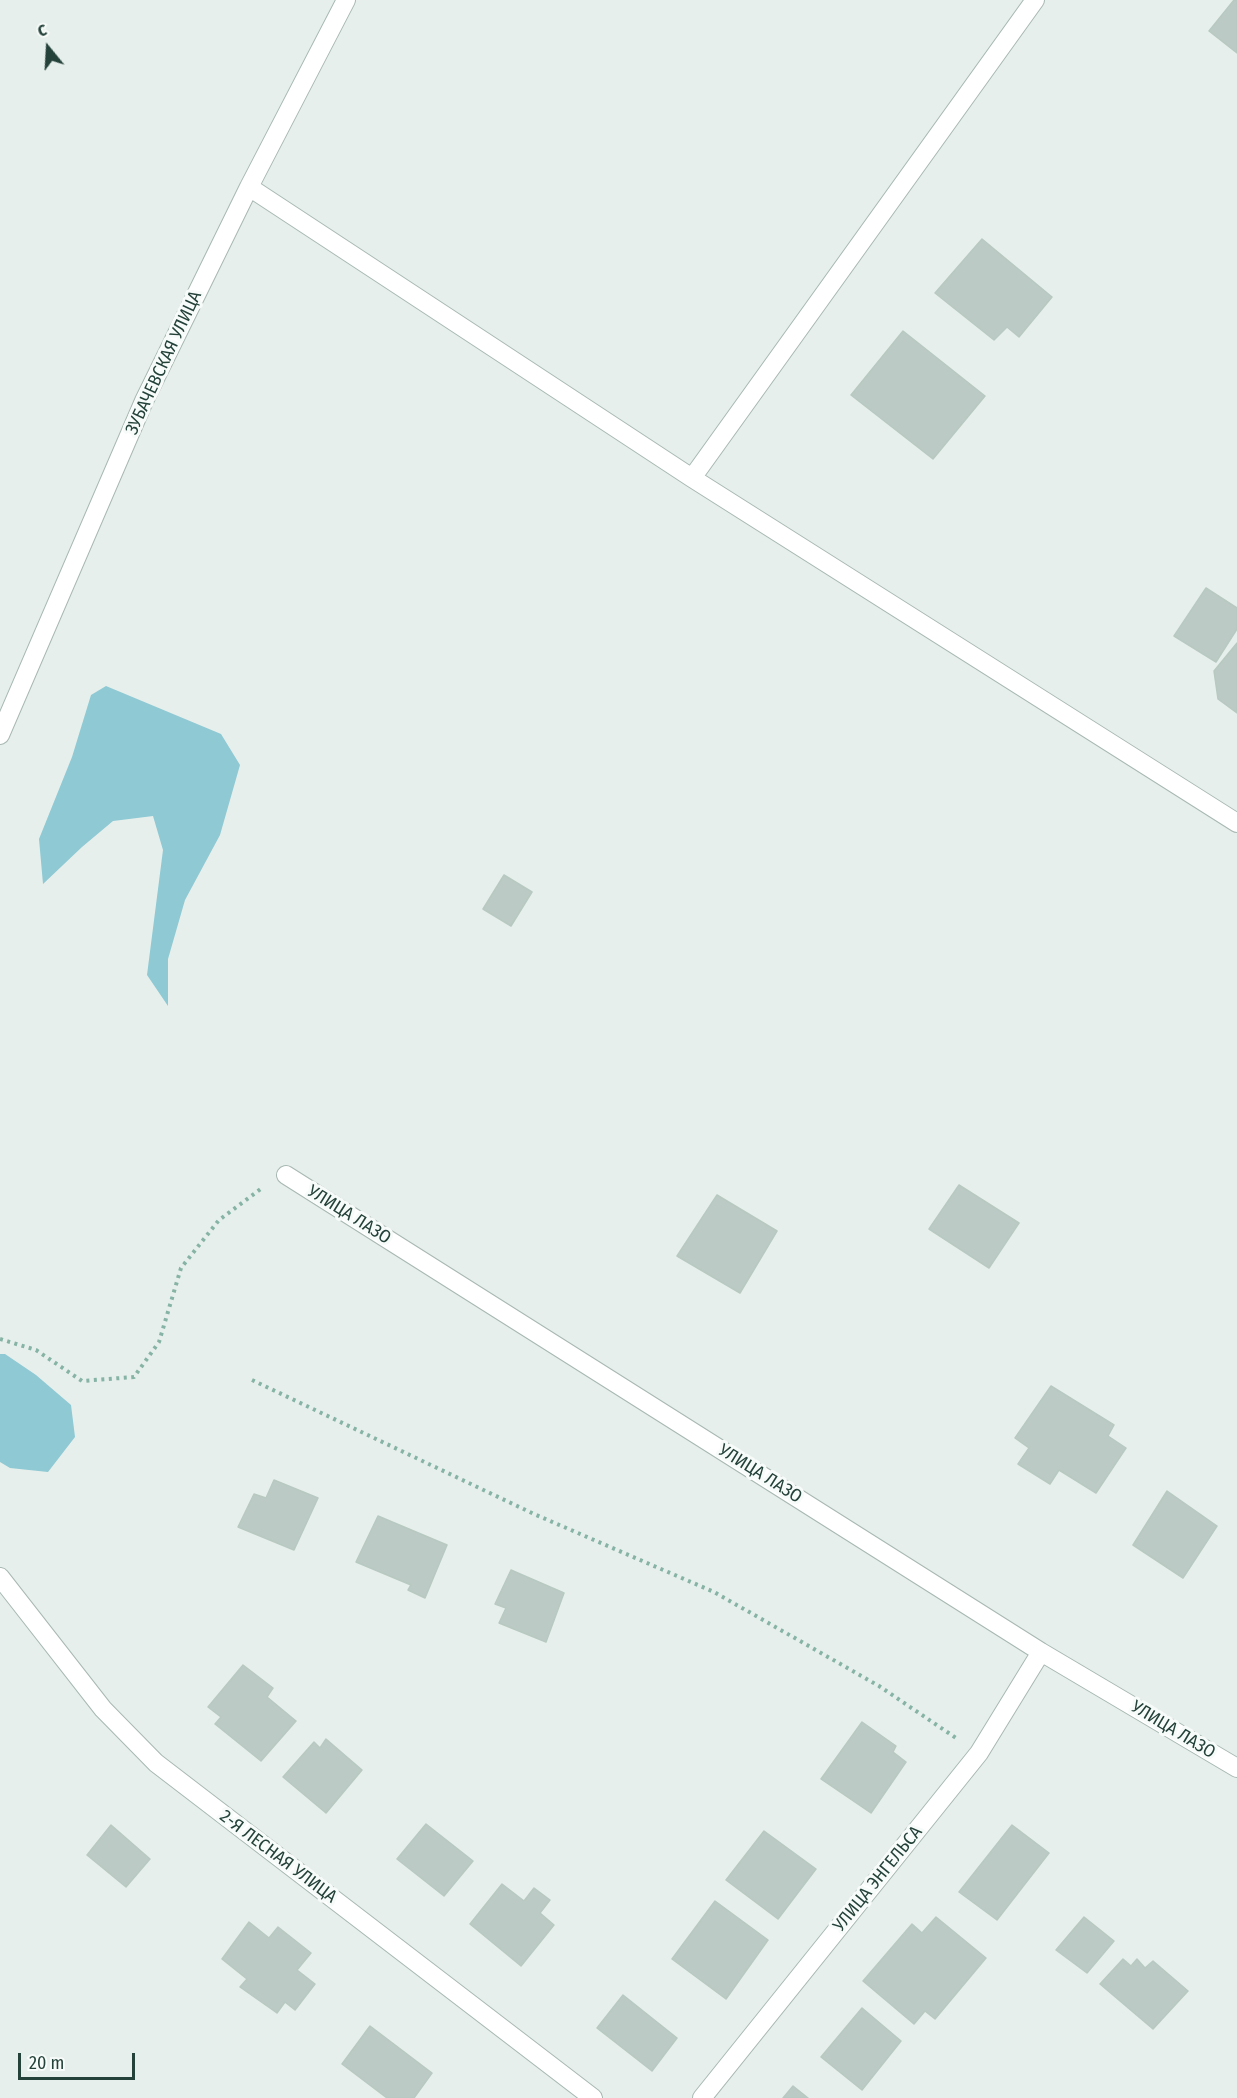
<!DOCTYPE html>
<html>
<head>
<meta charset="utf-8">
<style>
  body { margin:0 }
  #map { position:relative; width:1237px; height:2098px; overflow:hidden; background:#e6efeb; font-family:"Fira Sans Condensed",sans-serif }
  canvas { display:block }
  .north { position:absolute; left:18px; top:18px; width:60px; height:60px; -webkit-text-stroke:4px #f7fbf9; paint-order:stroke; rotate:342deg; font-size:16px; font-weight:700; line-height:24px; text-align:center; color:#24423a }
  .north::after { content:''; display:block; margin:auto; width:21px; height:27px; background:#24423a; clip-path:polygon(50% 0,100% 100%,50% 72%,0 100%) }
  .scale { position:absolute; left:18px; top:2053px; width:117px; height:27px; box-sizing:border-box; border:3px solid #24423a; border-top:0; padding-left:8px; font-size:18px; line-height:21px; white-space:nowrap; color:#24423a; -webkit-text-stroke:4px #f7fbf9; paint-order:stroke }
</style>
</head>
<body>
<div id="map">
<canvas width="1237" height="2098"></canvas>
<div class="north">С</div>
<div class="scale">20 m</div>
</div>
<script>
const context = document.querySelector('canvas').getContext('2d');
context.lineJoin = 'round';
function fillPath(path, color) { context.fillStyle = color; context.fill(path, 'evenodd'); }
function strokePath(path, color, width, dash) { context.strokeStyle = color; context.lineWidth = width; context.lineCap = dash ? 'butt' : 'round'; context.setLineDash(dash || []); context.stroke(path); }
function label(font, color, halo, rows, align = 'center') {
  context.font = font + ' "Fira Sans Condensed",sans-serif'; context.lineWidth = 6; context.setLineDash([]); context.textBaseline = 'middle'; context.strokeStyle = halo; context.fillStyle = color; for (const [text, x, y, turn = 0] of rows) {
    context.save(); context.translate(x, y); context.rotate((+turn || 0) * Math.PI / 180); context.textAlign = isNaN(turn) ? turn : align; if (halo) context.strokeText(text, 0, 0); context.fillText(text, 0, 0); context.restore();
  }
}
fillPath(new Path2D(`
  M106,686L221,734L240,765L220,835L185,900L168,959V1006L147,975L163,850L153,816L113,821L82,847L43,884L39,839L72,757L91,695Z
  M0,1354H5L36,1375L71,1405L75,1437L48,1472L10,1468L0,1462Z`), '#8ec9d4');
const building = new Path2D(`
  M1234,0H1237V53L1209,31Z
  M982,239L1052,297L1019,337L1007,327L994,340L935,293Z
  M903,331L985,396L933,459L851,395Z
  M1206,588L1237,608V629L1216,662L1174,636Z
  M1237,643V713L1218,699L1214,671Z
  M504,875L532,892L511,926L483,909Z
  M959,1185L1019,1223L989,1268L929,1229Z
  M717,1195L777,1231L740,1293L677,1256Z
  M1051,1386L1114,1425L1108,1436L1126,1448L1096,1493L1059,1470L1050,1484L1018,1464L1029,1448L1015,1438Z
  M274,1480L318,1498L294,1550L238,1527L254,1494L266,1498Z
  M1167,1491L1217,1526L1183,1578L1133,1545Z
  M378,1516L447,1545L425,1598L408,1590L411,1585L356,1562Z
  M511,1570L564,1593L546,1642L499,1623L506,1608L495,1604Z
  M243,1665L273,1688L267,1697L296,1721L261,1761L215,1724L221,1717L208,1707Z
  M862,1722L896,1746L893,1752L906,1762L871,1813L821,1779Z
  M326,1739L362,1770L326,1813L283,1777L314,1742L320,1748Z
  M426,1824L473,1861L444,1896L397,1859Z
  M111,1825L150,1859L126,1887L87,1855Z
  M1012,1825L1049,1853L997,1920L959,1892Z
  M764,1831L816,1869L778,1919L726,1880Z
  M502,1884L524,1901L534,1888L550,1900L540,1913L554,1925L521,1966L470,1924Z
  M715,1901L768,1940L726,1999L672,1959Z
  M936,1917L986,1958L935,2019L925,2011L914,2024L863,1981L912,1924L922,1933Z
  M1084,1917L1114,1941L1087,1973L1056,1950Z
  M249,1922L269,1938L278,1927L311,1953L297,1970L315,1984L295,2010L285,2002L277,2013L240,1987L247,1979L222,1959Z
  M1123,1959L1131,1966L1137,1959L1145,1968L1153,1961L1188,1991L1153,2029L1100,1984Z
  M623,1995L677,2038L652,2071L597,2028Z
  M862,2008L901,2041L862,2090L821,2057Z
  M370,2026L432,2073L414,2098H387L342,2064Z
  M793,2086L808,2098H783Z`);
fillPath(building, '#bbcac4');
strokePath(building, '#b8c9c2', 1.5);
const minor = new Path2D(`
  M249,187L692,478L1237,823
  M692,478L1035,0
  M0,735L144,401L249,187L346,0
  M286,1175L1041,1652L1237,1768
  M0,1577L103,1709L156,1763L593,2098
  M702,2098L979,1753L1041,1652`);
strokePath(minor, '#a8b8b2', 20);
strokePath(new Path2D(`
  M0,1339L36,1350L82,1381L134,1377L159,1342L181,1268L219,1220L262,1188
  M252,1380L534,1514L714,1592L879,1686L956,1738`), '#86b3a5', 4, [3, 4.5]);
strokePath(minor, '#fff', 18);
label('18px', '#24423a', '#f7fbf9', [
  ["ЗУБАЧЕВСКАЯ УЛИЦА",164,363,-65],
  ["УЛИЦА ЛАЗО",349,1215,32],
  ["УЛИЦА ЛАЗО",760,1474,32],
  ["УЛИЦА ЛАЗО",1173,1730,31],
  ["2-Я ЛЕСНАЯ УЛИЦА",278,1857,37],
  ["УЛИЦА ЭНГЕЛЬСА",878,1879,-51]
]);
</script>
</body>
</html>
